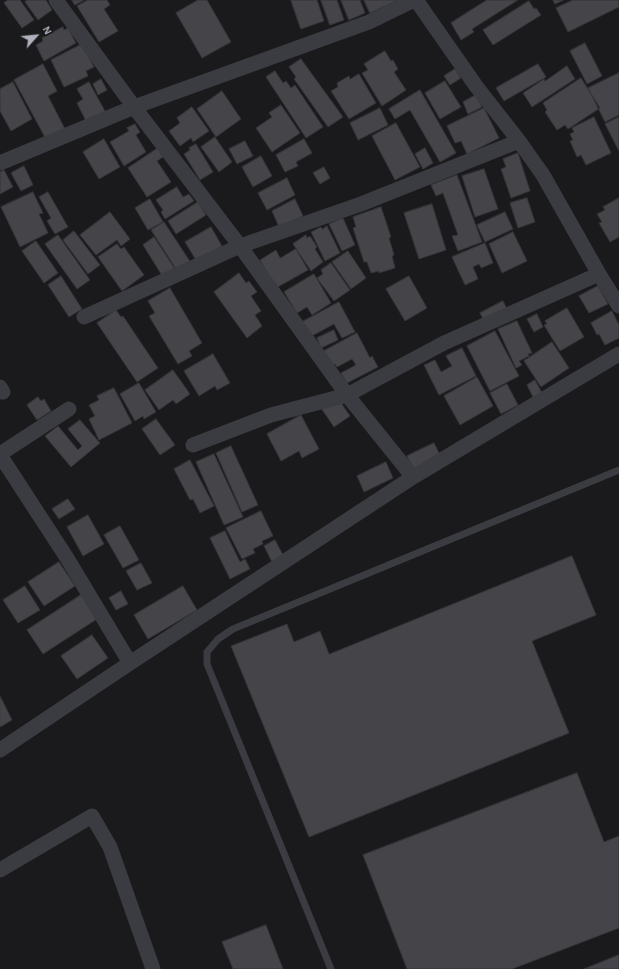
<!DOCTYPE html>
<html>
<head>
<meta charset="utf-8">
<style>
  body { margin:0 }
  #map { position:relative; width:619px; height:969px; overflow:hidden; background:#1a1a1c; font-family:"Alegreya Sans",sans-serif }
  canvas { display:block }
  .north { position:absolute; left:16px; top:16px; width:40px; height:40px; -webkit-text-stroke:3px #151517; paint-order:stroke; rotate:63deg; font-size:11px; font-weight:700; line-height:16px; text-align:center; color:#aeb1bb }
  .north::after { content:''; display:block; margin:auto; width:14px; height:18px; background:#aeb1bb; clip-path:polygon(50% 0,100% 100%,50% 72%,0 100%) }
</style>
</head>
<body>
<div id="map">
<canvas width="619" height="969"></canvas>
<div class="north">N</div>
</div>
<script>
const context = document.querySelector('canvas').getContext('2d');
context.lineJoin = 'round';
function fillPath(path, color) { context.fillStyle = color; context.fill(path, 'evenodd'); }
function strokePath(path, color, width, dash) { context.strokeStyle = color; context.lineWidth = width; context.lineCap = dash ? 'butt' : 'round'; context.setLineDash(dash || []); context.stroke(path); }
const building = new Path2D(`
  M8,0H20L34,20L22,28L4,3Z
  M27,0H46L52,10L38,20L25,2Z
  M72,0H84L75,5Z
  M88,0H107L110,5L104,9L118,31L99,42L77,6Z
  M198,0H207L231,42L202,58L176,13Z
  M291,0H317L324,21L301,29Z
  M321,0H337L344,20L330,25Z
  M341,0H360L365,13L349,20Z
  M364,0H396V1L370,13Z
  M487,0H518L472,29L474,32L461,40L451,23Z
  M553,0H564L555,4Z
  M573,0H619V7L568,32L556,8Z
  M529,1L534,9L536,8L541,15L493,45L483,30Z
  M63,27L64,30L68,28L76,43L44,61L36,45L43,41L42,38Z
  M585,43L602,76L587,84L570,51Z
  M82,44L94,67L86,71L88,76L64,87L51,60Z
  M385,51L391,61L393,60L398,69L394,72L406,90L382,106L362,73L368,70L364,64Z
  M301,59L343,117L328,127L294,79L296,77L289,67Z
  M43,64L57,91L48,96L66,131L47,141L14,80Z
  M538,64L546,77L504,101L496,88Z
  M567,66L575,79L532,107L523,93L544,79L545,81Z
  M455,69L461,78L450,85L444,76Z
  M275,71L283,83L286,81L291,88L295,85L323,127L306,138L266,77Z
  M619,73V115L605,122L588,88Z
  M359,74L376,103L349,119L331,91L338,87L337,83L349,76L350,79Z
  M581,78L600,108L568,129L565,125L557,130L545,112L547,110L543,103Z
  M101,79L107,90L98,95L93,84Z
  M445,81L461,107L440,119L425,93Z
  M13,82L32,119L11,131L0,111V89Z
  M89,82L106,113L87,123L77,103L83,99L77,89Z
  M420,90L456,153L440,162L410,110L395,119L389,109Z
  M222,91L241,119L216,137L197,109Z
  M476,95L482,107L468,114L463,102Z
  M281,105L300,133L272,152L256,128L272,117L269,113Z
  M192,107L209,131L193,142L191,138L180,146L169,131L180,123L177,118Z
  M380,108L388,125L358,140L350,123Z
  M484,108L499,138L467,154L461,141L455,143L447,126Z
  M594,117L611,153L586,165L581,155L577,157L570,141L573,140L570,134L574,132L572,128Z
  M619,117V151L605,124Z
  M396,123L420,167L395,180L372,136Z
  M135,124L140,132L136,135L146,152L124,166L110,142L129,131L127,128Z
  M215,137L232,162L219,172L201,147Z
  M104,139L120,167L99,179L83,152Z
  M304,139L312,153L296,162L298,166L285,172L276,155Z
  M245,141L253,156L237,164L229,149Z
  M196,144L213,172L200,180L184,154L190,150L189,148Z
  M158,148L163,157L157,161L171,182L147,197L128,168Z
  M425,148L433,163L423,169L415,154Z
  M518,153L530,191L511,198L501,169L506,167L503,159Z
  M261,156L272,176L253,187L242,167Z
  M24,166L33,185L21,191L11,173Z
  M324,167L330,178L320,184L313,173Z
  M484,169L498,209L475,217L462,176Z
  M4,170L13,187L0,194V172Z
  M457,175L482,242L458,251L452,236L458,235L443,193L436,196L431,185Z
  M287,178L295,195L267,210L258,193Z
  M177,187L183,197L189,194L194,201L165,219L161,212L163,210L156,200Z
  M33,192L43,213L39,214L48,233L20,247L1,207Z
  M48,192L68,227L55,234L47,221L51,218L39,197Z
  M527,198L535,222L518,228L510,203Z
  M619,198V237L610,242L599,223L602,222L597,214L605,210L603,207Z
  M150,199L163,222L148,230L135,208Z
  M295,199L303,216L279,227L272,211Z
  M198,202L206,215L176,234L168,221Z
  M432,204L446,250L419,259L404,213Z
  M381,207L391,237L389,238L394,255L392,256L395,268L379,273V271L371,273L367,262H364L353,228L356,227L353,217Z
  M110,212L130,239L121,246L117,240L96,255L80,235Z
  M505,212L513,229L485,242L477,225Z
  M343,218L355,245L342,251L329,224Z
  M164,222L191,263L178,272L151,230Z
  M327,226L340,253L325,261L311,232L321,227L322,229Z
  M211,227L222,246L196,260L185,242Z
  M74,231L100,265L88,274L63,240Z
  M513,232L527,261L502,273L489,244Z
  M58,235L90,280L77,289L45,244Z
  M306,235L307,238L310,236L317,247L315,249L323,262L311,271L293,244Z
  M154,237L175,269L163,277L143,245Z
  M36,241L58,273L44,283L22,251Z
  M485,243L493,263L481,268L479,264L473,267L478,279L465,285L452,257Z
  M117,244L121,249L124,247L144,275L122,291L98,257Z
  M296,249L308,270L276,288L260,260L276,250L280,258Z
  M348,251L366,278L351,289L332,262Z
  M331,263L350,290L334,301L317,278L323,274L321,270Z
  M239,273L246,283L249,281L257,292L251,296L261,311L255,315L262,326L247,338L214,292Z
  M314,274L331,303L312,315L307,307L297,313L284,292Z
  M61,276L82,309L69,317L48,285Z
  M409,276L427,308L405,321L386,289Z
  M598,286L608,304L589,313L579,296Z
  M170,288L202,343L189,351L192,356L178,364L149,316L155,313L148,301Z
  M503,301L507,309L484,321L480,313Z
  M339,302L355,332L342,338L334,324L310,337L302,322Z
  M567,308L584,337L560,351L544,325L547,324L545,321Z
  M116,310L121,317L123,316L158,368L137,382L97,323Z
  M612,311L619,325V338L605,345L599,334L597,335L591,323Z
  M537,314L543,327L534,332L527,319Z
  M517,321L532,353L528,354L529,356L519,361L522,365L516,368L498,329Z
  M334,330L338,340L321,348L317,338Z
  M495,331L519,376L490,391L467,346Z
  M357,333L370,358L372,356L378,367L347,383L341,373L356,365L352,359L337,367L335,364L330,366L322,352Z
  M552,342L569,368L541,387L524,361Z
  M462,348L476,376L439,395L424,365L435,360L441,372L452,366L446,356Z
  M213,354L230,383L217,390L215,386L199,396L184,371Z
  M173,370L190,394L176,404L173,400L159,410L145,390Z
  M477,377L493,406L460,425L444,396Z
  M535,380L542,393L533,397L527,385Z
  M139,383L156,412L144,419L143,416L135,421L120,394Z
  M507,384L518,405L501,414L490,393Z
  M114,388L132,423L99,440L89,419L95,416L89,405L99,400L97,396Z
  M38,397L41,401L44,399L51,411L37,420L27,405Z
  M337,397L350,416L334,427L321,408Z
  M301,415L319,449L302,458L299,451L281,461L267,434Z
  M156,419L175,445L160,455L142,429Z
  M80,420L100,443L71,467L45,436L58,426L78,450L82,446L68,429Z
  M434,443L441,457L414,470L407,456Z
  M231,446L258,505L242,512L216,453Z
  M214,454L243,517L224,525L196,462Z
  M190,460L214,506L200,513L193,499L190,500L174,469Z
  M386,462L393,478L364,492L357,476Z
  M68,499L75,509L59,519L52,509Z
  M261,511L273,536L262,541L263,544L253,549L255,553L242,559L226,528Z
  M88,515L104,544L83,556L67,527Z
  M120,526L139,560L123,568L104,535Z
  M225,531L240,562L245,559L250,569L230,579L210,538Z
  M275,540L284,557L272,562L264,546Z
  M572,556L596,615L532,641L569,733L309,837L231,646L287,624L294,642L320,631L329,654Z
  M59,562L75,586L44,606L28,582Z
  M141,563L152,583L137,590L126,571Z
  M25,586L40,610L18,623L3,600Z
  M183,586L197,610L148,639L134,615Z
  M121,591L128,604L116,610L109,598Z
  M81,595L97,619L43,654L27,630Z
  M92,635L108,658L77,679L61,656Z
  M0,696L12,720L0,727Z
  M577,773L604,842L619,836V928L512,969H407L363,855Z
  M266,925L283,969H233L222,942Z
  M619,955V969H584Z`);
fillPath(building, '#454549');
strokePath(building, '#353438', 1);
strokePath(new Path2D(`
  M331,969L207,664V652L218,639L233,629L619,470`), '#3b3c41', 7);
strokePath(new Path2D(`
  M56,0L134,107L240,246L347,395L413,477
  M416,0L476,86L519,141L543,175L599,274L619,306
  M0,163L134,107L369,22L414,0
  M84,317L240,246L361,204L519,141
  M0,387L3,392
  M193,445L271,415L347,395L444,343L599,274
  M0,454L69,409
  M0,455L67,558L130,663
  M0,750L130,663L413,477L619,354
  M0,870L92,816L110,847L153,969`), '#3b3c41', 15);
</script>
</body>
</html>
